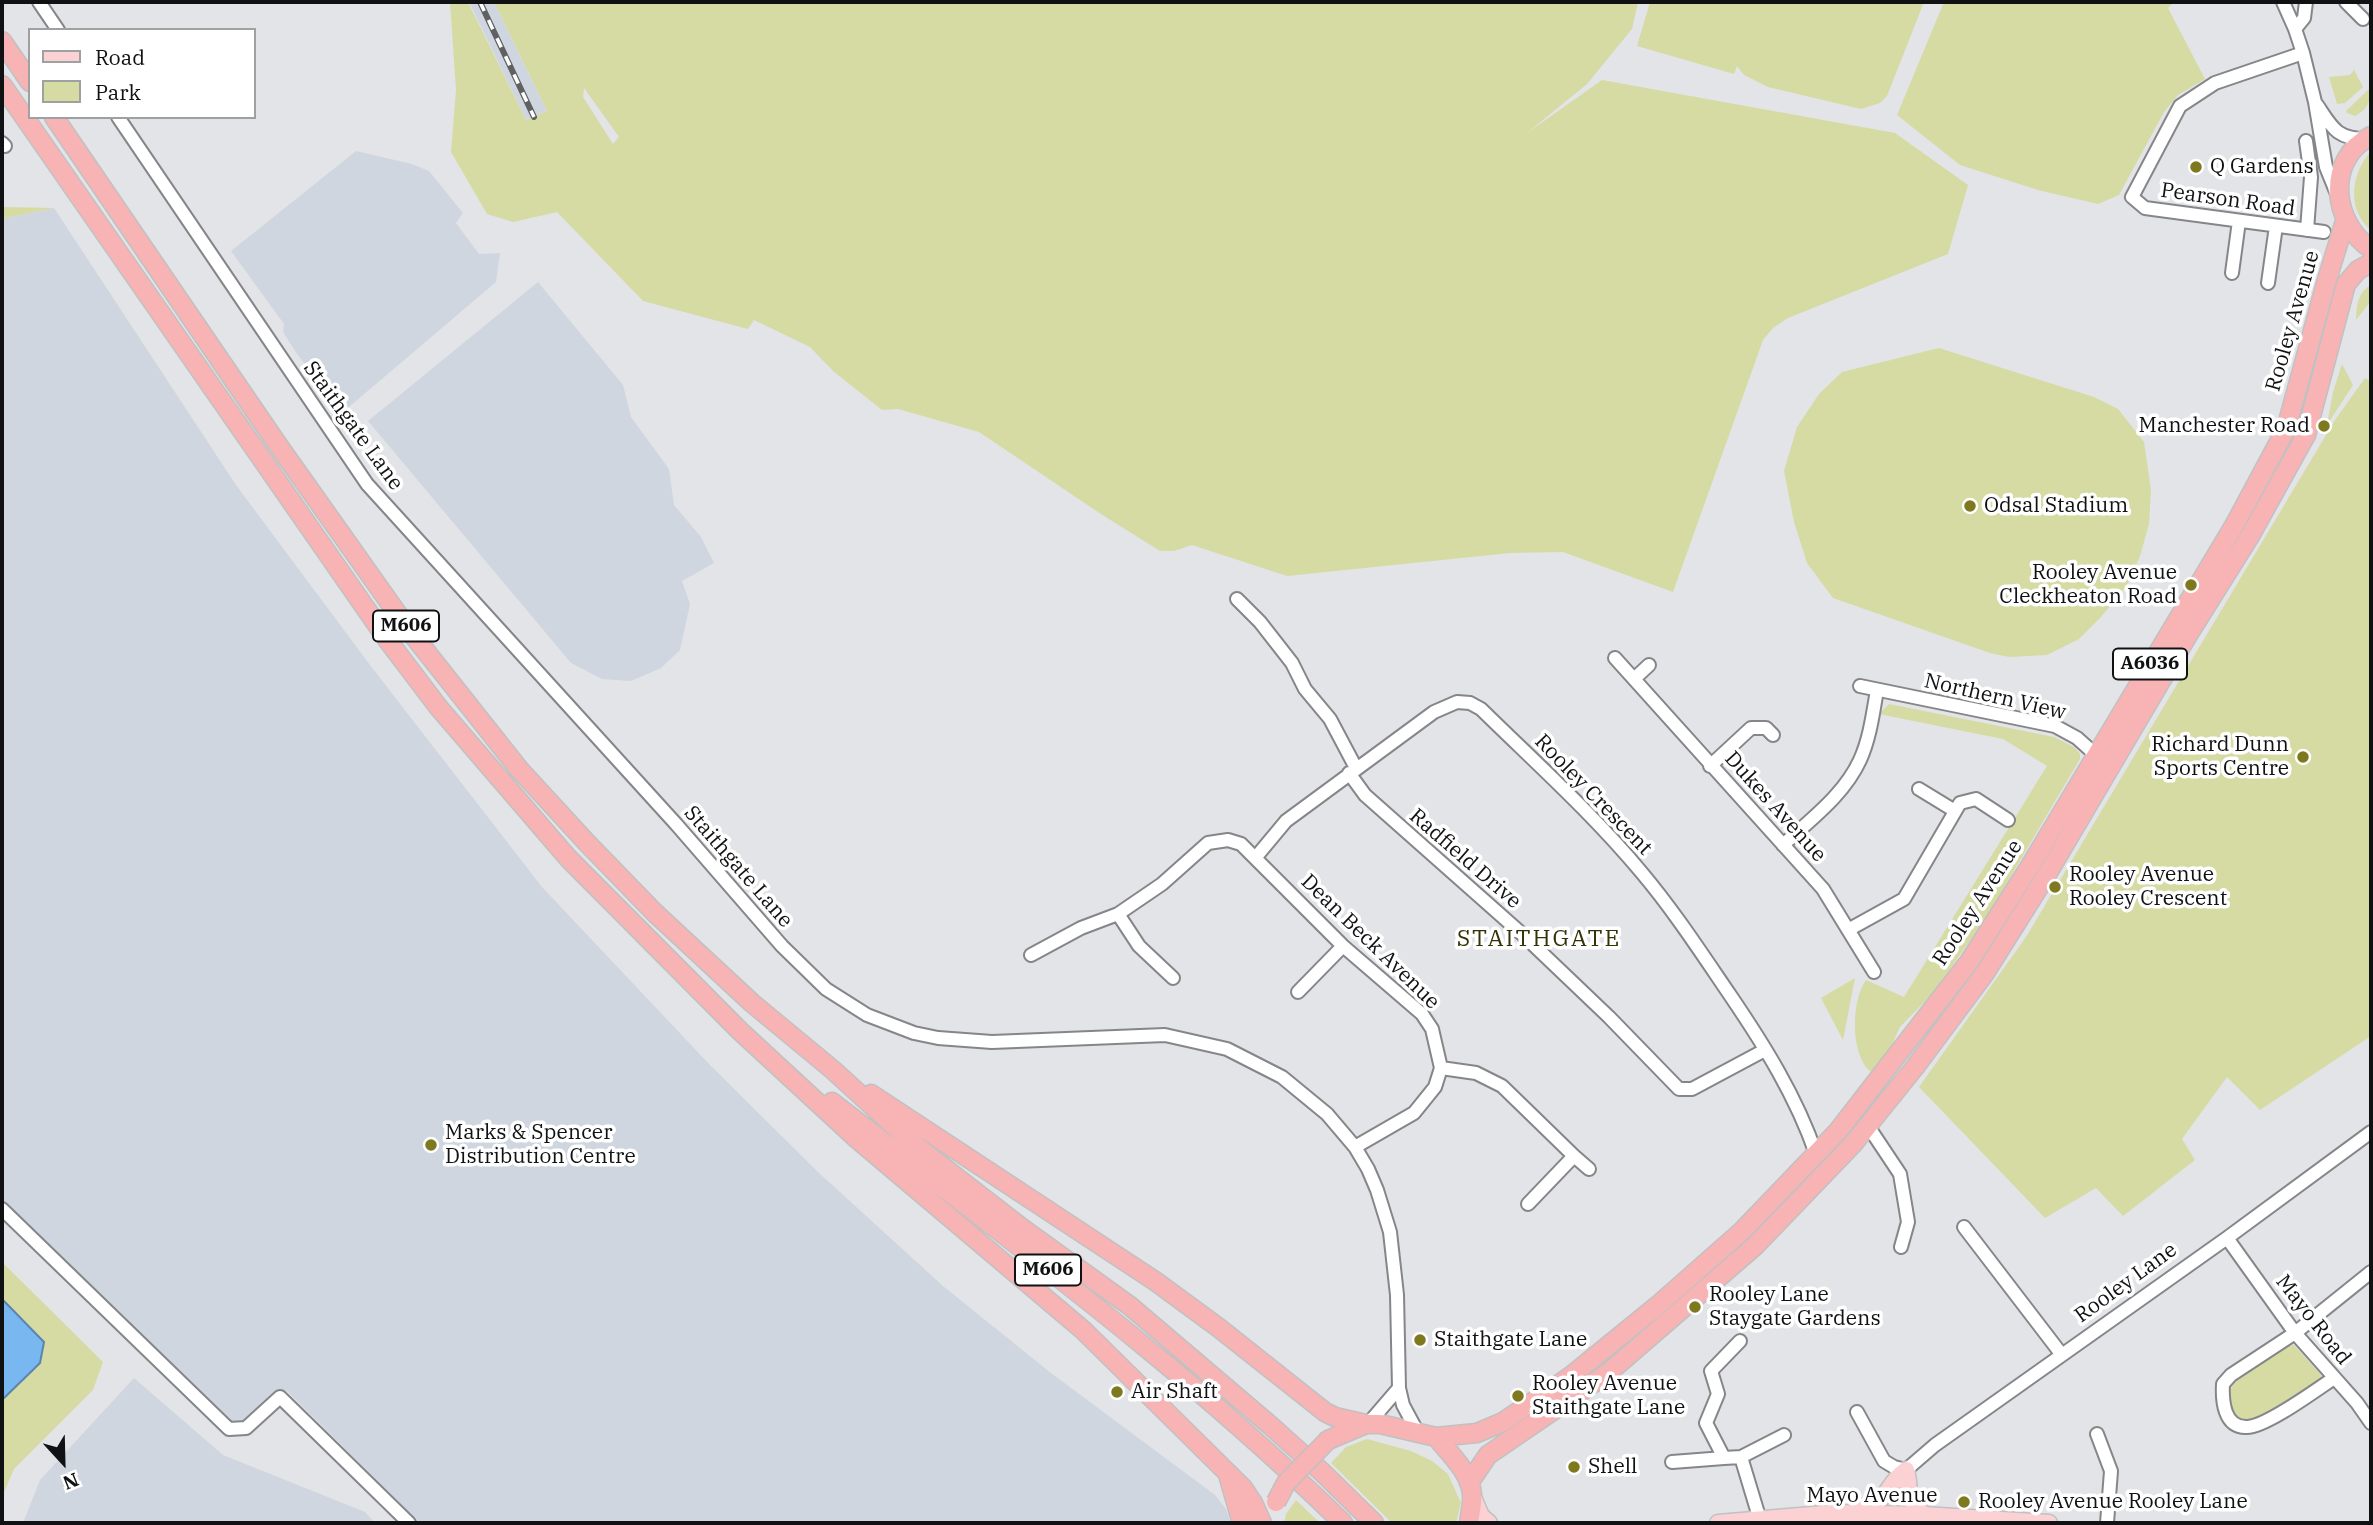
<!DOCTYPE html>
<html>
<head>
<meta charset="utf-8">
<style>
  body { margin:0 }
  #map { position:relative; width:2373px; height:1525px; overflow:hidden; background:#e2e4e8; font-family:"IBM Plex Serif",serif }
  canvas { display:block }
  .frame { position:absolute; inset:0; border:4px solid #101112; pointer-events:none }
  .legend { position:absolute; left:28px; top:28px; width:228px; height:91px; box-sizing:border-box; background:#fff; border:2px solid #9fa0a0; margin:0; padding:9px 12px; list-style:none; font-size:21px; color:#101112 }
  .legend li { display:flex; align-items:center; gap:14px; height:35px }
  .legend b { width:35px; border:2px solid #9fa0a0 }
  .north { position:absolute; left:28px; top:1427px; width:70px; height:70px; -webkit-text-stroke:5px #fff; paint-order:stroke; rotate:158deg; font-size:19px; font-weight:700; line-height:28px; text-align:center; color:#101112 }
  .north::after { content:''; display:block; margin:auto; width:24px; height:32px; background:#101112; clip-path:polygon(50% 0,100% 100%,50% 72%,0 100%) }
</style>
</head>
<body>
<div id="map">
<canvas width="2373" height="1525"></canvas>
<div class="frame"></div>
<ul class="legend">
<li><b style="height:9px;background:#fbd1d3"></b>Road</li>
<li><b style="height:19px;background:#d6dba3"></b>Park</li>
</ul>
<div class="north">N</div>
</div>
<script>
const context = document.querySelector('canvas').getContext('2d');
context.lineJoin = 'round';
function fillPath(path, color) { context.fillStyle = color; context.fill(path, 'evenodd'); }
function strokePath(path, color, width, dash) { context.strokeStyle = color; context.lineWidth = width; context.lineCap = dash ? 'butt' : 'round'; context.setLineDash(dash || []); context.stroke(path); }
function label(font, color, halo, rows, align = 'center') {
  context.font = font + ' "IBM Plex Serif",serif'; context.lineWidth = 7; context.setLineDash([]); context.textBaseline = 'middle'; context.strokeStyle = halo; context.fillStyle = color; for (const [text, x, y, turn = 0] of rows) {
    context.save(); context.translate(x, y); context.rotate((+turn || 0) * Math.PI / 180); context.textAlign = isNaN(turn) ? turn : align; if (halo) context.strokeText(text, 0, 0); context.fillText(text, 0, 0); context.restore();
  }
}
fillPath(new Path2D(`
  M469,2H494L547,111L526,120Z
  M356,151L412,164L429,171L463,213L456,223L479,254L500,253L496,282L343,412L297,354L283,332L284,324L231,251Z
  M54,208L236,485L370,665L542,887L710,1065L818,1172L943,1286L1051,1373L1215,1495L1226,1509L1231,1523H420L287,1391L246,1428L229,1429L2,1209V219Z
  M538,282L623,385L631,417L669,469L674,505L701,537L714,563L682,581L690,604L680,650L661,668L631,681L602,679L571,663L368,421Z
  M134,1378L223,1455L365,1512L375,1523H23L40,1480Z`), '#d0d6df');
fillPath(new Path2D(`
  M450,2H468L526,120L547,111L494,2H1638L1632,29L1587,84L1527,133L1602,80L1895,133L1968,185L1948,254L1788,318L1773,328L1763,340L1673,592L1563,552L1510,553L1287,576L1192,545L1174,551H1160L1101,514L979,432L898,409L882,410L833,371L810,347L754,320L748,329L643,301L557,212L513,222L487,214L451,152L456,90ZM584,88L619,137L613,144L583,97Z
  M1650,2H1924L1887,96L1880,103L1861,109L1768,87L1744,75L1737,66L1734,74L1637,46Z
  M1944,2H2174L2168,8L2205,79L2178,95L2164,112L2119,195L2098,204L2038,190L1960,165L1897,115Z
  M2354,70L2363,87L2345,103L2337,104L2329,77L2350,75Z
  M2371,87C2371,101 2368,109 2355,116L2347,113L2346,111Z
  M2371,151V230C2346,209 2351,174 2371,151Z
  M2,207L54,208L2,219Z
  M2371,285V301L2356,320C2357,305 2357,293 2371,285Z
  M1939,348L2094,397L2118,409L2144,442L2151,490L2149,524L2140,556L2127,585L2101,617L2079,639L2047,655L2009,657L1990,653L1833,598L1807,563L1794,522L1784,471L1797,427L1819,394L1842,372Z
  M2342,364L2353,385L2327,425L2333,392Z
  M2365,378L2371,381V1036L2260,1110L2227,1077L2182,1139L2195,1160L2123,1216L2096,1188L2045,1218L1919,1087L2026,937L2335,420Z
  M1889,704L2054,737L2074,747L2080,754V759L1989,913L1934,992L1900,1027L1888,1053L1871,1072C1850,1056 1851,1000 1866,980L1904,997L2047,766L2003,739L1879,714Z
  M1855,978L1843,1040L1821,998Z
  M2,1262L103,1362L93,1390L14,1469L2,1497V1400L40,1363L44,1342L2,1299Z
  M2294,1345L2321,1375L2320,1380C2300,1393 2258,1432 2235,1416L2228,1399L2232,1382L2289,1346Z
  M1367,1439L1411,1451L1432,1461L1448,1474L1461,1503L1456,1523H1392L1331,1463L1346,1447Z
  M1296,1500L1320,1523H1284L1286,1514Z`), '#d6dba3');
const water = new Path2D(`
  M2,1299L44,1342L40,1363L2,1400Z`);
fillPath(water, '#79b7f0');
strokePath(water, '#5a85ad', 2);
const minor = new Path2D(`
  M39,2L58,30
  M2283,2L2295,29L2303,53L2315,102L2326,167L2337,194
  M2346,2L2363,19
  M2295,29L2304,18L2306,2
  M2303,53L2215,83L2180,106L2132,197L2145,208L2324,232
  M2317,105C2332,127 2336,139 2366,139
  M118,117L367,484L676,824L782,946L826,989L867,1015L914,1033L938,1038L992,1042L1165,1035L1227,1049L1282,1077L1327,1114L1355,1147L1368,1169L1377,1190L1390,1232L1397,1295L1399,1388L1403,1405L1418,1433
  M2306,141L2311,177L2307,230
  M2,143L5,146
  M2232,273L2239,221
  M2268,283L2276,226
  M1237,599L1260,622L1292,663L1305,689L1330,719L1356,768
  M1615,658L1823,889L1874,972
  M1634,679L1649,665
  M1860,686L2055,726L2077,738L2096,755
  M1710,766L1751,728H1766L1773,735
  M1349,773L1365,795L1522,934L1609,1017L1679,1089H1692L1765,1050
  M1919,789L1955,811
  M1783,845C1811,819 1844,795 1860,760C1870,738 1873,713 1877,690
  M1256,857L1286,821L1434,712L1457,702L1470,703L1481,709C1536,763 1593,814 1642,873C1674,911 1702,954 1730,995C1764,1045 1796,1096 1816,1154
  M1118,914L1139,946L1173,978
  M1848,930L1904,899L1960,803L1976,799L2008,820
  M1031,955L1081,928L1118,914L1162,884L1208,843L1228,840L1241,844L1343,946L1422,1014L1432,1029L1441,1068L1435,1087L1414,1113L1355,1147
  M1298,992L1343,946
  M1441,1068L1476,1073L1502,1086L1574,1156
  M1868,1126L1900,1174L1908,1222L1901,1247
  M1528,1204L1574,1156L1589,1169
  M2,1209L229,1429L246,1428L280,1397L409,1523
  M1964,1227L2062,1355
  M2227,1238L2295,1333L2357,1403L2371,1423
  M1740,1341L1711,1371L1718,1394L1706,1423L1724,1458L1741,1457L1760,1520
  M2334,1378C2316,1390 2266,1427 2247,1427C2224,1428 2222,1401 2223,1384L2231,1375L2295,1333L2371,1272
  M1857,1412L1884,1461L1894,1467L1906,1470L1935,1445L2227,1238L2371,1132
  M1368,1424L1399,1388
  M2097,1434L2111,1471L2107,1523
  M1741,1457L1784,1435
  M1672,1462L1724,1458`);
const major = new Path2D(`
  M1472,1495L1481,1516L1489,1523
  M1858,1508C1891,1502 1885,1485 1906,1470C1912,1494 1903,1494 1924,1515
  M1718,1523L1835,1513L1924,1515L2049,1523`);
const highway = new Path2D(`
  M2,41L30,82
  M2,85L389,642L439,708L568,858L740,1031L857,1139L1083,1330L1243,1488L1253,1503L1262,1523
  M54,117L278,445L409,630L519,769L588,844L655,913L752,1003L833,1070L915,1145L1022,1228L1130,1306L1271,1426L1322,1472L1374,1523
  M2371,136C2325,159 2332,223 2371,249
  M871,1094L1155,1281L1219,1328L1325,1412L1335,1417L1366,1424
  M832,1102C1006,1237 1185,1368 1343,1523
  M1436,1437C1449,1453 1471,1473 1472,1495C1473,1504 1470,1514 1469,1523
  M1328,1440L1366,1424H1380L1436,1437L1477,1433L1503,1422L1571,1376L1657,1306L1742,1231L1838,1131L1969,962L2029,868L2234,526L2286,429L2326,283L2345,221
  M1229,1478L1242,1523
  M1469,1483L1488,1455L1608,1373L1755,1246L1853,1144L1915,1067L1985,973L2046,876L2188,635L2250,536L2306,435L2346,284L2358,270L2371,263`);
strokePath(minor, '#848689', 16);
strokePath(major, '#c1c1c1', 19);
strokePath(highway, '#c1c1c1', 21);
strokePath(minor, '#fff', 12);
strokePath(major, '#fbd1d3', 16);
strokePath(highway, '#f8b3b5', 18);
const rail = new Path2D(`
  M480,2L534,117`);
strokePath(rail, '#5e6062', 6);
strokePath(rail, '#fff', 3.5, [10]);
const highwayBridge = new Path2D(`
  M1276,1502L1286,1483L1328,1440`);
strokePath(highwayBridge, '#c1c1c1', 21, []);
strokePath(highwayBridge, '#f8b3b5', 18);
for (const [x, y, r, color] of [
  [2196,167,7,"#7e791f"],
  [2324,426,7,"#7e791f"],
  [1970,506,7,"#7e791f"],
  [2191,585,7,"#7e791f"],
  [2303,757,7,"#7e791f"],
  [2055,887,7,"#7e791f"],
  [431,1145,7,"#7e791f"],
  [1695,1307,7,"#7e791f"],
  [1420,1340,7,"#7e791f"],
  [1117,1392,7,"#7e791f"],
  [1518,1396,7,"#7e791f"],
  [1574,1467,7,"#7e791f"],
  [1964,1502,7,"#7e791f"]
]) { const dot = new Path2D(); dot.arc(x, y, r, 0, 2 * Math.PI); context.fillStyle = color; context.fill(dot); strokePath(dot, '#fff', 2.5); }
for (const [x, y, w] of [
  [406,626,66],
  [2150,664,74],
  [1048,1270,66]
]) { const box = new Path2D(); box.roundRect(x - w / 2, y - 15.5, w, 31, 5); context.fillStyle = '#fff'; context.fill(box); strokePath(box, '#101112', 2); }
label('bold 19px', '#101112', null, [
  ["M606",406,626],
  ["A6036",2150,664],
  ["M606",1048,1270]
]);
label('21px', '#101112', '#fff', [
  ["Q Gardens",2210,167],
  ["Manchester Road",2310,426,"right"],
  ["Odsal Stadium",1984,506],
  ["Rooley Avenue",2177,573,"right"],
  ["Cleckheaton Road",2177,597,"right"],
  ["Richard Dunn",2289,745,"right"],
  ["Sports Centre",2289,769,"right"],
  ["Rooley Avenue",2069,875],
  ["Rooley Crescent",2069,899],
  ["Marks & Spencer",445,1133],
  ["Distribution Centre",445,1157],
  ["Rooley Lane",1709,1295],
  ["Staygate Gardens",1709,1319],
  ["Staithgate Lane",1434,1340],
  ["Rooley Avenue",1532,1384],
  ["Staithgate Lane",1532,1408],
  ["Air Shaft",1131,1392],
  ["Shell",1588,1467],
  ["Rooley Avenue Rooley Lane",1978,1502]
], 'left');
label('21px', '#101112', '#fff', [
  ["Pearson Road",2228,200,8],
  ["Rooley Avenue",2293,321,-74],
  ["Staithgate Lane",353,426,54],
  ["Northern View",1995,697,13],
  ["Rooley Crescent",1593,795,46],
  ["Dukes Avenue",1775,807,48],
  ["Radfield Drive",1465,859,41],
  ["Staithgate Lane",738,867,49],
  ["Rooley Avenue",1978,903,-57],
  ["Dean Beck Avenue",1370,942,44],
  ["Rooley Lane",2126,1283,-36],
  ["Mayo Road",2313,1320,52],
  ["Mayo Avenue",1872,1496]
]);
context.letterSpacing = '2px';
label('23px', '#343207', '#fff', [
  ["STAITHGATE",1539,939]
]);
context.letterSpacing = '0px';
</script>
</body>
</html>
